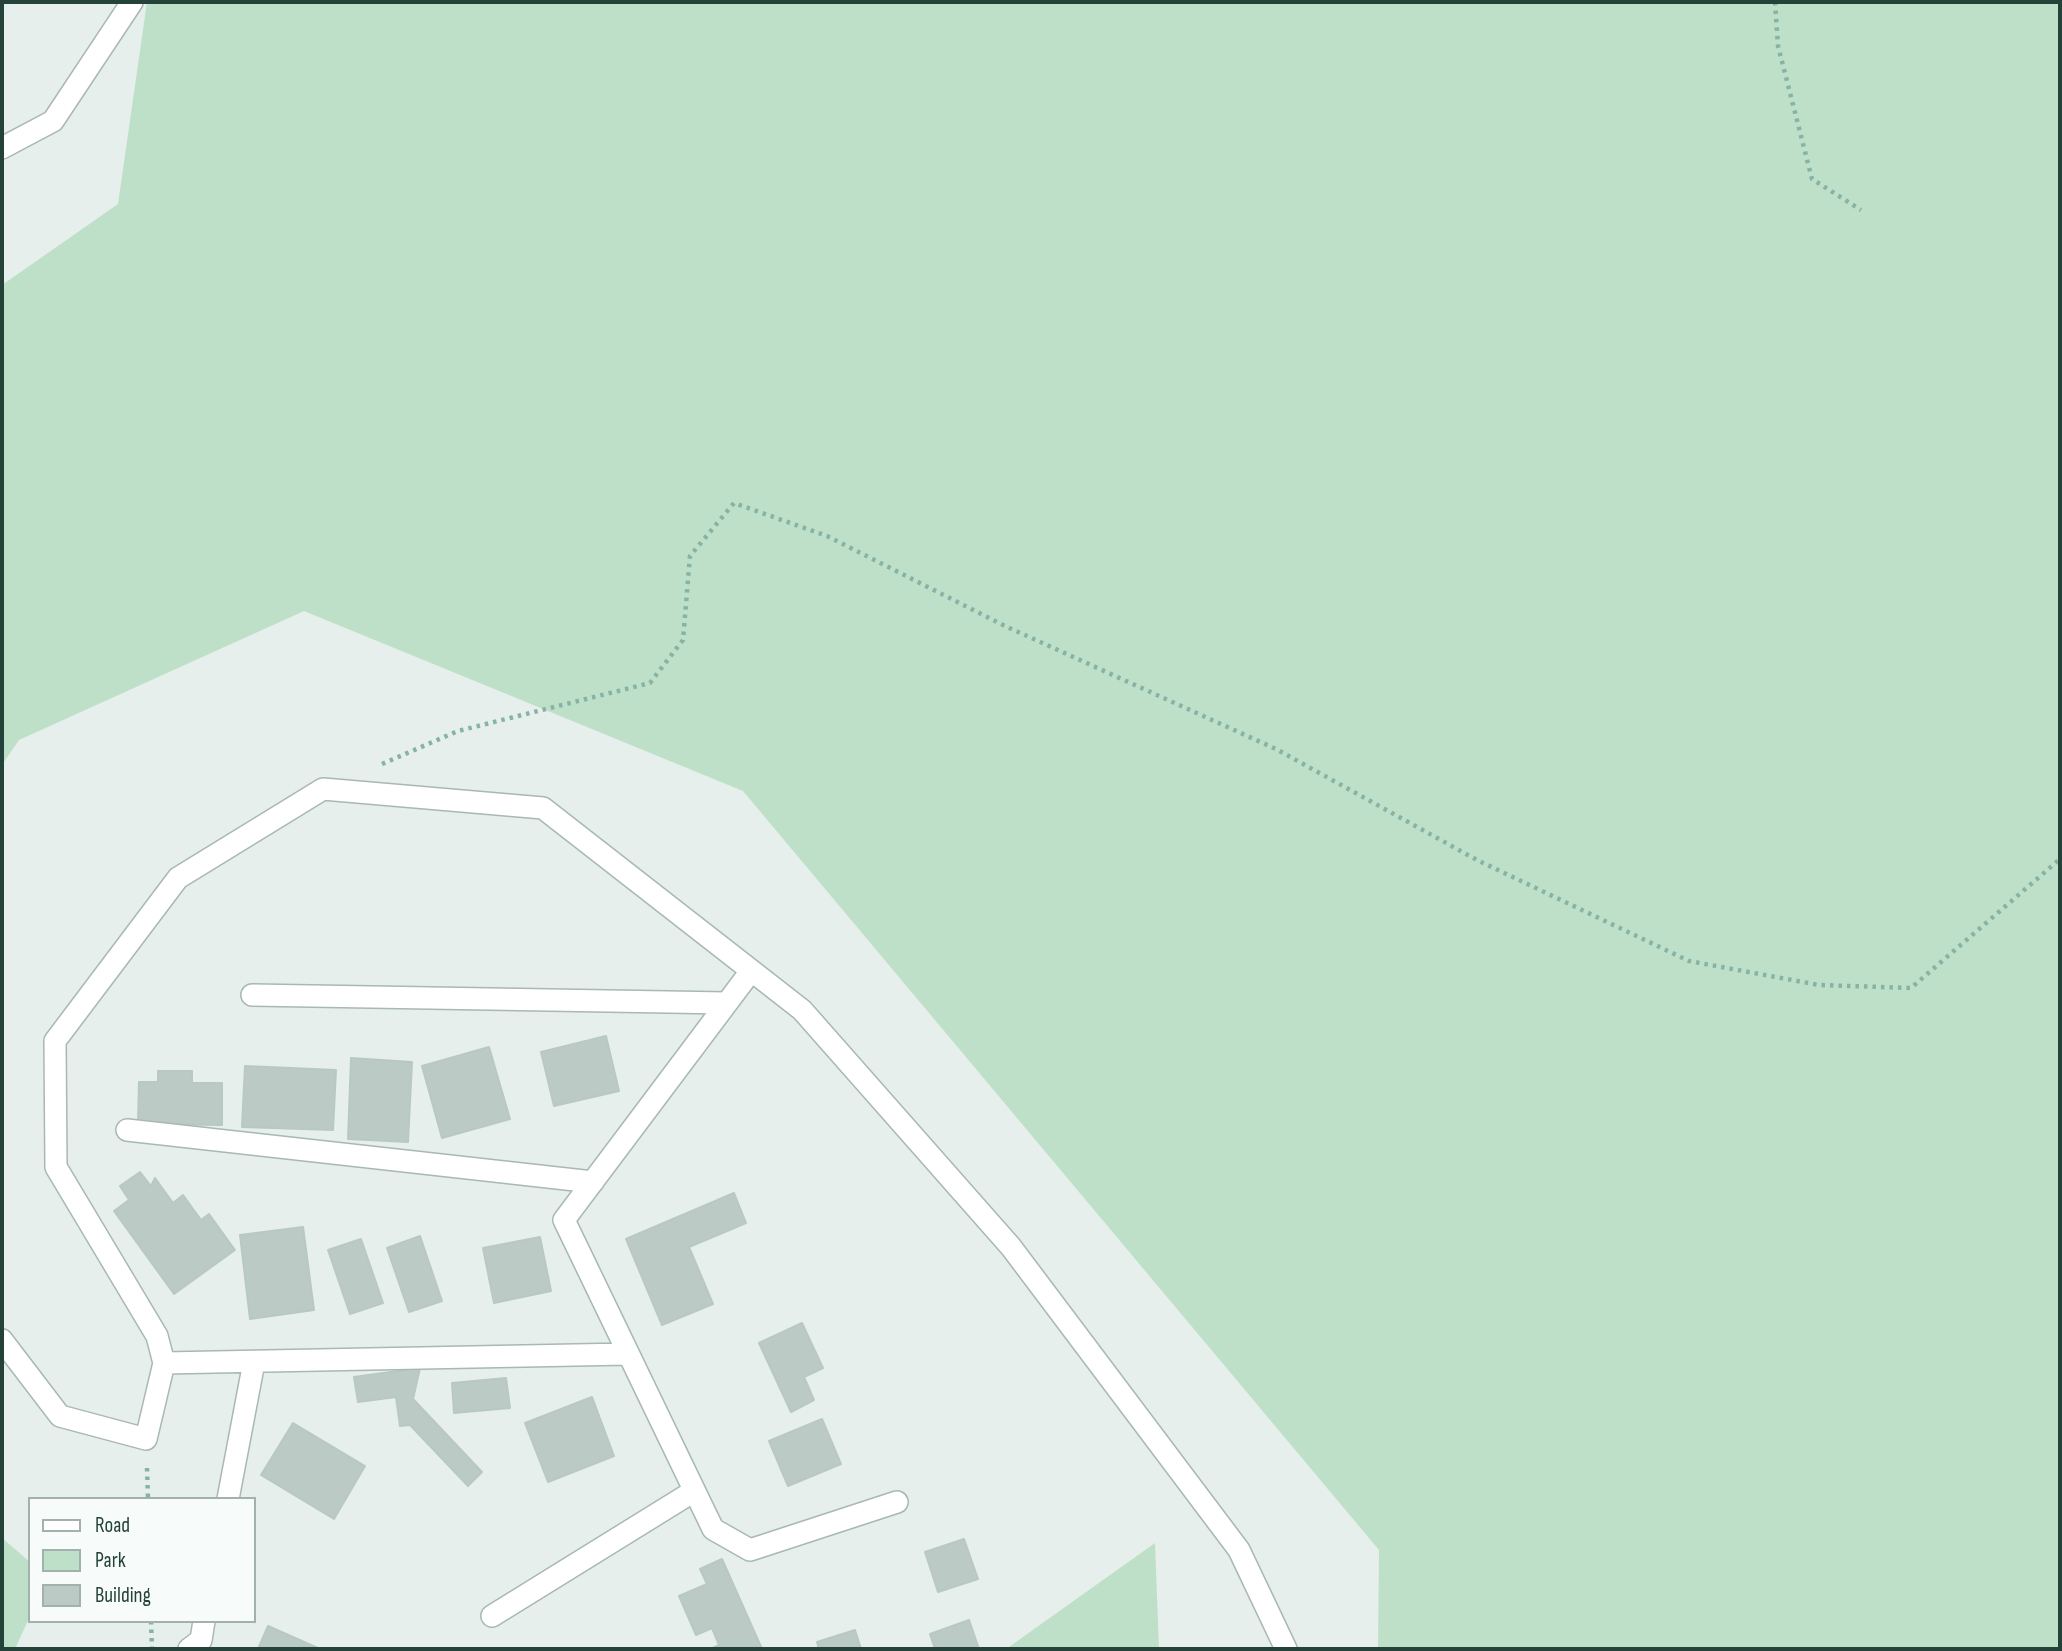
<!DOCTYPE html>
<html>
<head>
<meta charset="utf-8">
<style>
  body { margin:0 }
  #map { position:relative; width:2062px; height:1651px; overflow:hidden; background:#e6efeb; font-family:"Sofia Sans Condensed",sans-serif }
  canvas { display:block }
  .frame { position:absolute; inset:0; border:4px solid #24423a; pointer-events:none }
  .legend { position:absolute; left:28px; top:1497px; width:228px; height:126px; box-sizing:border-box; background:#f7fbf9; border:2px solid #a3b1ad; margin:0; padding:9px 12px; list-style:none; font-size:21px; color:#24423a }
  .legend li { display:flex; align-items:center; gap:14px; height:35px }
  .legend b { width:35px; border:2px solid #a3b1ad }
</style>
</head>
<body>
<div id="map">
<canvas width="2062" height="1651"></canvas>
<div class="frame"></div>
<ul class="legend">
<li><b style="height:9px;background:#fff"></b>Road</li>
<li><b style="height:19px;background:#bfe0c8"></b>Park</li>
<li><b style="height:19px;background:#bbcac4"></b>Building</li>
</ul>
</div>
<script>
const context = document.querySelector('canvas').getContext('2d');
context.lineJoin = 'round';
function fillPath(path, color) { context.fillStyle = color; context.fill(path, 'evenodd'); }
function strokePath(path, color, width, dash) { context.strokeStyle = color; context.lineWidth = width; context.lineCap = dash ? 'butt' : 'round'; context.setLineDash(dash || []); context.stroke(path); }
fillPath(new Path2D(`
  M147,2H2060V1649H1378L1379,1550L743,791L304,611L19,740L2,765V285L118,204Z
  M2,1538L30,1562V1616L15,1649H2Z
  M1155,1543L1159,1649H1006Z`), '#bfe0c8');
const building = new Path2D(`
  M606,1036L619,1091L554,1106L541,1052Z
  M489,1047L510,1119L442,1138L422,1066Z
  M351,1058L412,1062L408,1142L348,1139Z
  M245,1066L336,1070L333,1130L242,1127Z
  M158,1071H192V1083H222V1125L138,1124L139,1082H158Z
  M140,1172L151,1186L155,1178L173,1203L183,1195L201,1220L209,1214L235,1250L174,1294L114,1211L129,1200L120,1186Z
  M734,1193L746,1223L689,1247L713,1304L662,1325L626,1239Z
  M303,1227L314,1310L250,1319L240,1235Z
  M420,1236L442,1301L409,1312L387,1248Z
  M540,1237L551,1291L494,1303L483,1248Z
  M361,1239L383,1303L350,1314L328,1250Z
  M802,1323L823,1368L804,1377L814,1400L791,1412L759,1343Z
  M420,1368L413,1399L482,1472L468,1486L410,1425L400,1426L396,1397L358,1402L354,1377Z
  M506,1378L510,1408L454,1413L452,1383Z
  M592,1397L614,1456L548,1482L525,1423Z
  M822,1419L841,1464L788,1486L769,1441Z
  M293,1423L365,1466L334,1519L261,1475Z
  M964,1539L978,1579L938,1592L925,1552Z
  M722,1559L762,1649H711L719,1645L712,1628L696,1635L679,1596L707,1584L700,1569Z
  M969,1620L979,1649H935L930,1634Z
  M268,1626L320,1649H258Z
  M855,1630L861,1649H819L817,1642Z`);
fillPath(building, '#bbcac4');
strokePath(building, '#b8c9c2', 2);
const minor = new Path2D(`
  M2,148L53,121L132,2
  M751,971L564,1220L713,1529L750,1550L897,1502
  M252,995L727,1003
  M127,1130L593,1182
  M2,1340L60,1416L146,1439L164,1363L157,1336L56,1167L55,1041L178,878L323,789L543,808L802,1010L1011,1247L1239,1550L1286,1649
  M164,1363L627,1354
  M228,1499L254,1362
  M492,1616L694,1491
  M189,1649L201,1640L204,1621`);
strokePath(minor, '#a8b8b2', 24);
strokePath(new Path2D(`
  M1775,2L1778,46L1812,179L1861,210
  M382,764L458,731L650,683L683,640L690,556L734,503L827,536L1005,626L1276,749L1477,860L1689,961L1819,985L1911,988L2060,859
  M147,1468L148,1499
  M151,1621L152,1649`), '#86b3a5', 4.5, [3.5, 5]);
strokePath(minor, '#fff', 21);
</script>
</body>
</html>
